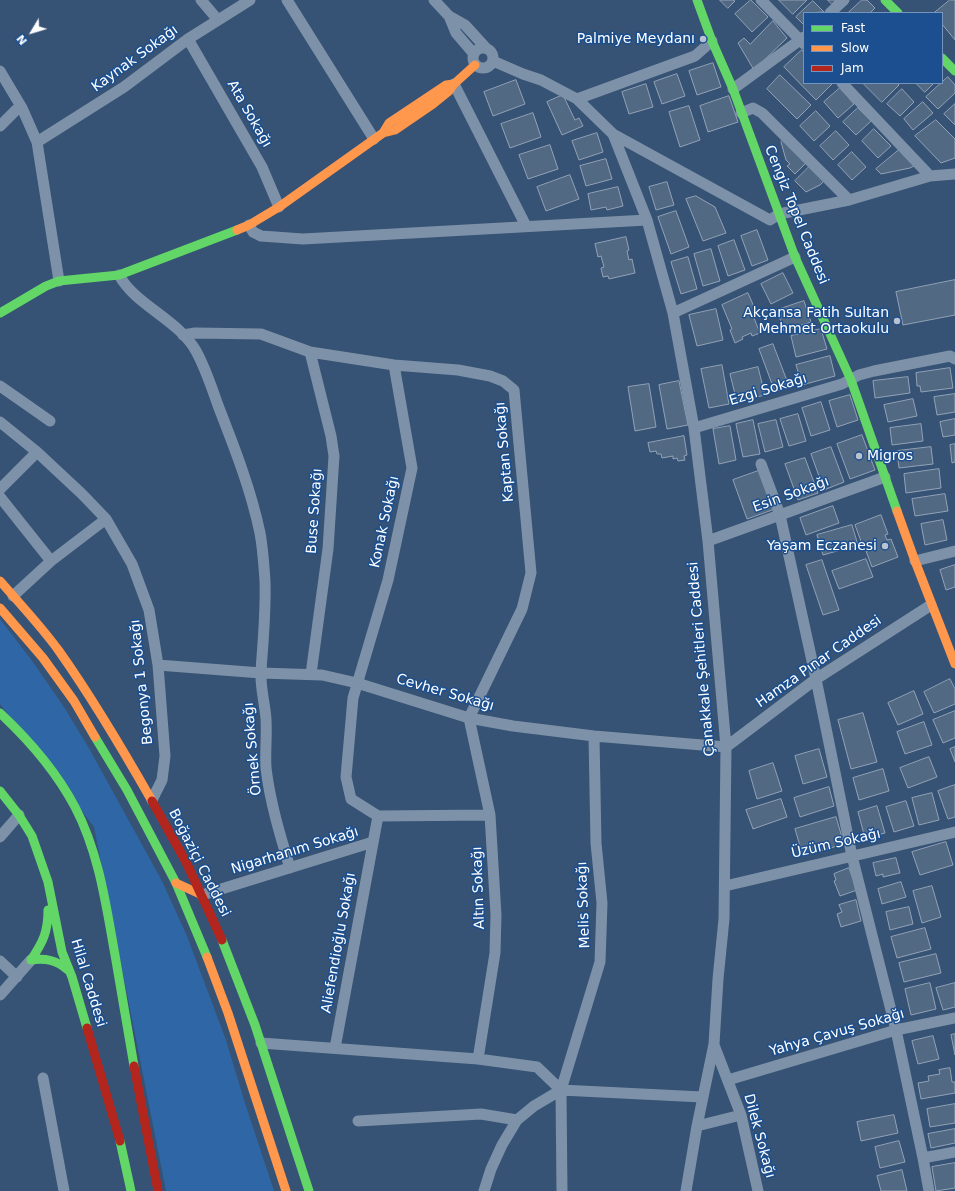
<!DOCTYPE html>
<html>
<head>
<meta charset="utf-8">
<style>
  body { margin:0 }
  #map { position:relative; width:955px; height:1191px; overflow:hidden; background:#365274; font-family:"DejaVu Sans",sans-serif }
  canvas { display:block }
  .legend { position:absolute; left:803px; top:12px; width:140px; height:72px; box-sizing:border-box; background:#1b4f8f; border:1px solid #7695bc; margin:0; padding:5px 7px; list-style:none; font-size:12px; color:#fff }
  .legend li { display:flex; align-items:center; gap:8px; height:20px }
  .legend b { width:20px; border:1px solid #7695bc }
  .north { position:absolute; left:12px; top:12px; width:40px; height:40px; -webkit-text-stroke:3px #1b4f8f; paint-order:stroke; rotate:232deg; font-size:11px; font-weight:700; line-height:16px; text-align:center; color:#fff }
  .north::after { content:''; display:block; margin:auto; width:14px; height:18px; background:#fff; clip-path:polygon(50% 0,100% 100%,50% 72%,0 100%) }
</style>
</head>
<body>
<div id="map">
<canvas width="955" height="1191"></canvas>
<ul class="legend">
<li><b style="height:5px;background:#63d668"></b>Fast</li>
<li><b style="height:5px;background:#ff974d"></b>Slow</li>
<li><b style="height:5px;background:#b3261e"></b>Jam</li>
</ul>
<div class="north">N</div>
</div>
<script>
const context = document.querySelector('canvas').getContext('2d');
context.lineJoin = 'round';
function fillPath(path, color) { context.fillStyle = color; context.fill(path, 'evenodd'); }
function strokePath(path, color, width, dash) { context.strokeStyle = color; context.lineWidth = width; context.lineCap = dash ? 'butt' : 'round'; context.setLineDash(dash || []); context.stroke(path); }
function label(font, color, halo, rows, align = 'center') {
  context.font = font + ' "DejaVu Sans",sans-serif'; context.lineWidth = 3; context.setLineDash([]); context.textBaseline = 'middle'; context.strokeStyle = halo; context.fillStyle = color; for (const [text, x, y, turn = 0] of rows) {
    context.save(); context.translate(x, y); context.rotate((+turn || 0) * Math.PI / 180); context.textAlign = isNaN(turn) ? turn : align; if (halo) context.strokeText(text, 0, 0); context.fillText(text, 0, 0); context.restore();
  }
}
fillPath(new Path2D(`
  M0,619L33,662L64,707L90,750L162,881L187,936L226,1040L245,1103L274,1191H166L94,827L0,704Z`), '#2f66a5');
const building = new Path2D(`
  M720,0H733L735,1L728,8Z
  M751,0L768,17L752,32L735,14Z
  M779,0H807L793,14Z
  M828,0H836L832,4Z
  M862,0H867L875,8L870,13H848Z
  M950,0H955V40L942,24V13H934Z
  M813,1L824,12L804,13V25L796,17Z
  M773,21L787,38L754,70L738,43L744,38L750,44Z
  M802,50L804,53V83H833L816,100L784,67Z
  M713,63L721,87L697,95L689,71Z
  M677,74L685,96L662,104L654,82Z
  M780,75L811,105L797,119L767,89Z
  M948,77L955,85V93L938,109L926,97Z
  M516,80L525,104L493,116L484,92Z
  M863,83H897L899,85L882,102Z
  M916,83H934L925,92Z
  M646,84L653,107L629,114L622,92Z
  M840,88L854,104L838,118L824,102Z
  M902,89L914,102L900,116L887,104Z
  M563,95L575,120L579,118L583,126L562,135L547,102Z
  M729,96L738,122L708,132L700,106Z
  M923,102L933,113L913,130L904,119Z
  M955,104V125L944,114Z
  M689,106L700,140L680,147L669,112Z
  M858,108L871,121L856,135L843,122Z
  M816,111L830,126L814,141L800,126Z
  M533,113L541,137L510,148L501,124Z
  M936,120L955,139V158L941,163L915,136Z
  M874,129L891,146L878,158L862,141Z
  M836,131L849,145L833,160L820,146Z
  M597,133L603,152L579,160L572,141Z
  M786,137L809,160L795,174L787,166L790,164L786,160L781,142Z
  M550,145L558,169L528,179L519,155Z
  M899,150L914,166L910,168L881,174L876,169Z
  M852,152L866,167L852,180L838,165Z
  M606,159L612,179L586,186L580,166Z
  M811,165L825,180L820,185L806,192L795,181Z
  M570,175L579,199L546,211L537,187Z
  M667,182L674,205L656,210L649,187Z
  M618,187L623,206L607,210L606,207L591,210L588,194Z
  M696,196L715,207L726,233L703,241L686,199Z
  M676,211L689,247L671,254L658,217Z
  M757,230L768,260L752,266L741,236Z
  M626,237L629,250L627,251L629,260L632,259L635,273L609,279L608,276L603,277L601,268L604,267L601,256L598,257L595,244Z
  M734,240L745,270L728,276L718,246Z
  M711,249L720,281L703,286L694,254Z
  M688,257L697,289L681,294L671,262Z
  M783,273L793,293L771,304L761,284Z
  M955,280V315L903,325L896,292Z
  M748,293L758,316L754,318L760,333L752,336L751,333L742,337L743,339L735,343L730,330L732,329L722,305Z
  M804,301L811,322L784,331L777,310Z
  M716,309L723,340L697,346L689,315Z
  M821,329L827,349L796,357L791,336Z
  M773,344L789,386L775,392L759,349Z
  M830,356L835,376L802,385L796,365Z
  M722,365L729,404L709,408L701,369Z
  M758,367L765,395L737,402L730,374Z
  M950,368L953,388L921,392L920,386H917L916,373Z
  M908,377L910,393L875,398L873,381Z
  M679,381L688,425L667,429L659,385Z
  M649,384L656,427L635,431L628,387Z
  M955,394V412L937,415L934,397Z
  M850,395L858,420L837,427L829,401Z
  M913,399L917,416L888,422L884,405Z
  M821,402L830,430L811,436L802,408Z
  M798,414L806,441L789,446L780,419Z
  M955,419V435L943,437L940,422Z
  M753,420L760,454L743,457L736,424Z
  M776,420L783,447L765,452L758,424Z
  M921,424L923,441L892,445L890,428Z
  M730,426L736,460L719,464L713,429Z
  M862,435L875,470L850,479L837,444Z
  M684,436L687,455L684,456L685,460L678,461L677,458L673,459V456L662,458L661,454H657L656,451L650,452L648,443Z
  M955,444V462L952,463L950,445Z
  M831,447L844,482L824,490L811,454Z
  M931,447L933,464L899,468L897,451Z
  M805,458L818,493L798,500L785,464Z
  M939,469L941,488L906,493L904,474Z
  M761,470L775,509L747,519L733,480Z
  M945,494L948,511L915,516L912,499Z
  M833,506L839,523L806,535L800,518Z
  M881,515L888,534L885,535L887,540L891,539L898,557L872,567L866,551H868L865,543L862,544L855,525Z
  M943,520L947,540L925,545L921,524Z
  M852,525L858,545L823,555L817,535Z
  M866,559L873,577L839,589L832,571Z
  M822,560L839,610L823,615L806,565Z
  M955,565V587L946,590L940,570Z
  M950,679L955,689V704L934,713L924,692Z
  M914,691L923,714L898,725L888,703Z
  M955,711V738L943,743L933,720Z
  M863,713L877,762L851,769L838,720Z
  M924,722L932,745L905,754L897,732Z
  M955,747V762L950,749Z
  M819,749L827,777L803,784L795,756Z
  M929,757L937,777L908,788L900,768Z
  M773,763L782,791L757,799L749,771Z
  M883,769L889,791L859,800L853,778Z
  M955,785V817L948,819L938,791Z
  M829,787L834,806L800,817L794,798Z
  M932,793L939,820L919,825L912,798Z
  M781,799L787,817L753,829L746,810Z
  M906,801L914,826L894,832L886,807Z
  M877,806L885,833L865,838L858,812Z
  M836,817L844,844L803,856L795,829Z
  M946,842L953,865L920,875L912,852Z
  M896,858L900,873L883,877V874L876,876L873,863Z
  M849,868L857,890L840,896L834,881L836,880L834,874Z
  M901,882L906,897L882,904L878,889Z
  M932,886L941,917L922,923L913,891Z
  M856,900L861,921L841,927L837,914L842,912L839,905Z
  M909,907L913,924L890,930L886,912Z
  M925,928L931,949L897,958L891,937Z
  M936,954L941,973L904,982L899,963Z
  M930,983L936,1009L911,1015L905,989Z
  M955,983V1007L943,1010L936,988Z
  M955,1034V1055L951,1035Z
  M933,1036L939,1059L918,1064L912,1041Z
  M950,1068L952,1082H955V1093L921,1099L918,1083L929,1081L928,1076L940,1074L939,1070Z
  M955,1104V1123L930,1127L927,1109Z
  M894,1115L898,1133L861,1141L857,1122Z
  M955,1129V1143L931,1148L928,1134Z
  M899,1141L905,1162L880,1168L875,1147Z
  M955,1163V1188L936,1191L932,1167Z
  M902,1170L907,1191H881L877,1176Z`);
fillPath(building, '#526984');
strokePath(building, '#92a2b6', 1);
strokePath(new Path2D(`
  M201,0L218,20
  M287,0L374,139
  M434,0L449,16L465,25L486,48
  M761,0L804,44
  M830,13L844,0
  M449,16L456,33L474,54
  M188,39L262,167L279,207
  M473 58a10 10 0 1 1 20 0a10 10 0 1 1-20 0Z
  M493,61L523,74L541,80L577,99L613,134L770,220L779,214L849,200L930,176L955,174
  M0,71L22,108L37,142L59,281
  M842,83L930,176
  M454,84L526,226
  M733,89L804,37
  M577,99L695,56L712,41
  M741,113L753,108L762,113L849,200
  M0,126L16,110L22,108
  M613,134L647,220L673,313L694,428L708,541L726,747L724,919L718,979L714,1044L697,1126L686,1191
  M37,142L124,87L188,39L250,0
  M249,225L253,232L261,236L303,239L647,220
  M119,275C135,305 179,320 196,351C206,369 212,389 219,408C235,449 251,490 260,533C263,549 264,566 265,581C266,612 263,641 261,671C260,687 265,704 266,719C267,735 265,752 266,768C270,802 280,835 290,868
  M673,313L795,257
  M183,335L195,333L261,334L310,352L394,365L458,370L490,376L503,381L514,390L531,573L522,609L469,718L490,815L496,915L495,953L478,1059
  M310,352L331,436L334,456L328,549L311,674
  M0,386L50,421
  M0,422L37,452L82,494L106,519L132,564L149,610L158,665L165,756L162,780L152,800
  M694,428L842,384L859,375L874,371L950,356L955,359
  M761,464L780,515L816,679L852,856L896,1030L923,1158L929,1191
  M0,489L37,452
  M0,497L51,561
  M708,541L885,477
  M915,561L955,551
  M13,596L51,561L106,519
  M158,665L261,673L322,675L357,683L469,718L513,726L594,736L726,747
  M726,747L816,679L931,605
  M378,816L351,799L346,777L353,698L388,580L412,468L394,365
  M378,816L490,815
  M0,837L19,815
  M725,886L955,832
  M202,895L373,842
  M0,961L17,977
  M0,995L31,960
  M261,1043L478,1059L537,1067L561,1090
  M714,1045L741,1115L758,1191
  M335,1048L378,816
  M43,1078L64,1191
  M728,1080L896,1030L955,1018
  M561,1090L702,1097
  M358,1121L481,1114L517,1120
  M697,1126L741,1115
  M923,1158L955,1152
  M484,1191L491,1169L502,1145L517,1120L534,1106L561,1090
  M562,1191L561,1090L600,962L602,903L596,843L594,736`), '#7d92a8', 11);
strokePath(new Path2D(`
  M697,0L712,41L733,89L795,257L851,380L897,511
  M885,0L898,13
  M942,58L955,71
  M0,313L46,286L59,281L119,275L237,230
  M0,713C30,741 56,771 75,807C99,853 106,905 115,955C121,992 128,1029 134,1066
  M95,737L127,790L176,883L207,957
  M0,791L19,815L32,836L48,882L62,952L72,977L87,1028
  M222,940L255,1025L309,1191
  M31,960C43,942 48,932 48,910
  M31,960C46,958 56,960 68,970
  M120,1141L131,1191`), '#63d668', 9);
strokePath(new Path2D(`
  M454,84L446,85L389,123L383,133L395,130L433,104L449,91L454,84L475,65
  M237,230L249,225L279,207L383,133
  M897,511L915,561L955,664
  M0,581C20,604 41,626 59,651C93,699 123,750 152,801
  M0,608L43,658L74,701L95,737
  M176,883L202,895
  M207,957L228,1013L286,1191`), '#ff974d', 9);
strokePath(new Path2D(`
  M152,801L186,862L222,940
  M87,1028L120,1141
  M134,1066L158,1191`), '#b3261e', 9);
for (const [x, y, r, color] of [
  [703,39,4,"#b9c2ce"],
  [897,321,4,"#b9c2ce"],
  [859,456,4,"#b9c2ce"],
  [885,546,4,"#b9c2ce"]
]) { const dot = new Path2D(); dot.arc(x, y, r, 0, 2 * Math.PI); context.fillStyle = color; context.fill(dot); strokePath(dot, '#1b4f8f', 1.5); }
label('14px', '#fff', '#1b4f8f', [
  ["Palmiye Meydanı",695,39],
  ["Akçansa Fatih Sultan",889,313],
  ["Mehmet Ortaokulu",889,329],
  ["Migros",867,456,"left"],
  ["Yaşam Eczanesi",877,546]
], 'right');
label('14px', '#fff', '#1b4f8f', [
  ["Kaynak Sokağı",135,59,-36],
  ["Ata Sokağı",249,114,60],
  ["Cengiz Topel Caddesi",796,215,68],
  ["Ezgi Sokağı",768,390,-17],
  ["Kaptan Sokağı",505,452,-95],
  ["Esin Sokağı",791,495,-20],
  ["Buse Sokağı",315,511,-86],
  ["Konak Sokağı",385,522,-78],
  ["Çanakkale Şehitleri Caddesi",702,659,-95],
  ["Hamza Pınar Caddesi",819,662,-35],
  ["Begonya 1 Sokağı",142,682,-96],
  ["Cevher Sokağı",445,693,16],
  ["Örnek Sokağı",253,749,-95],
  ["Üzüm Sokağı",836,844,-13],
  ["Nigarhanım Sokağı",295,851,-17],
  ["Boğaziçi Caddesi",199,863,63],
  ["Altın Sokağı",479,888,-92],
  ["Melis Sokağı",584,905,-92],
  ["Aliefendioğlu Sokağı",339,943,-80],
  ["Hilal Caddesi",88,983,73],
  ["Yahya Çavuş Sokağı",837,1033,-16],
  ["Dilek Sokağı",759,1136,75]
]);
</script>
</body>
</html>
